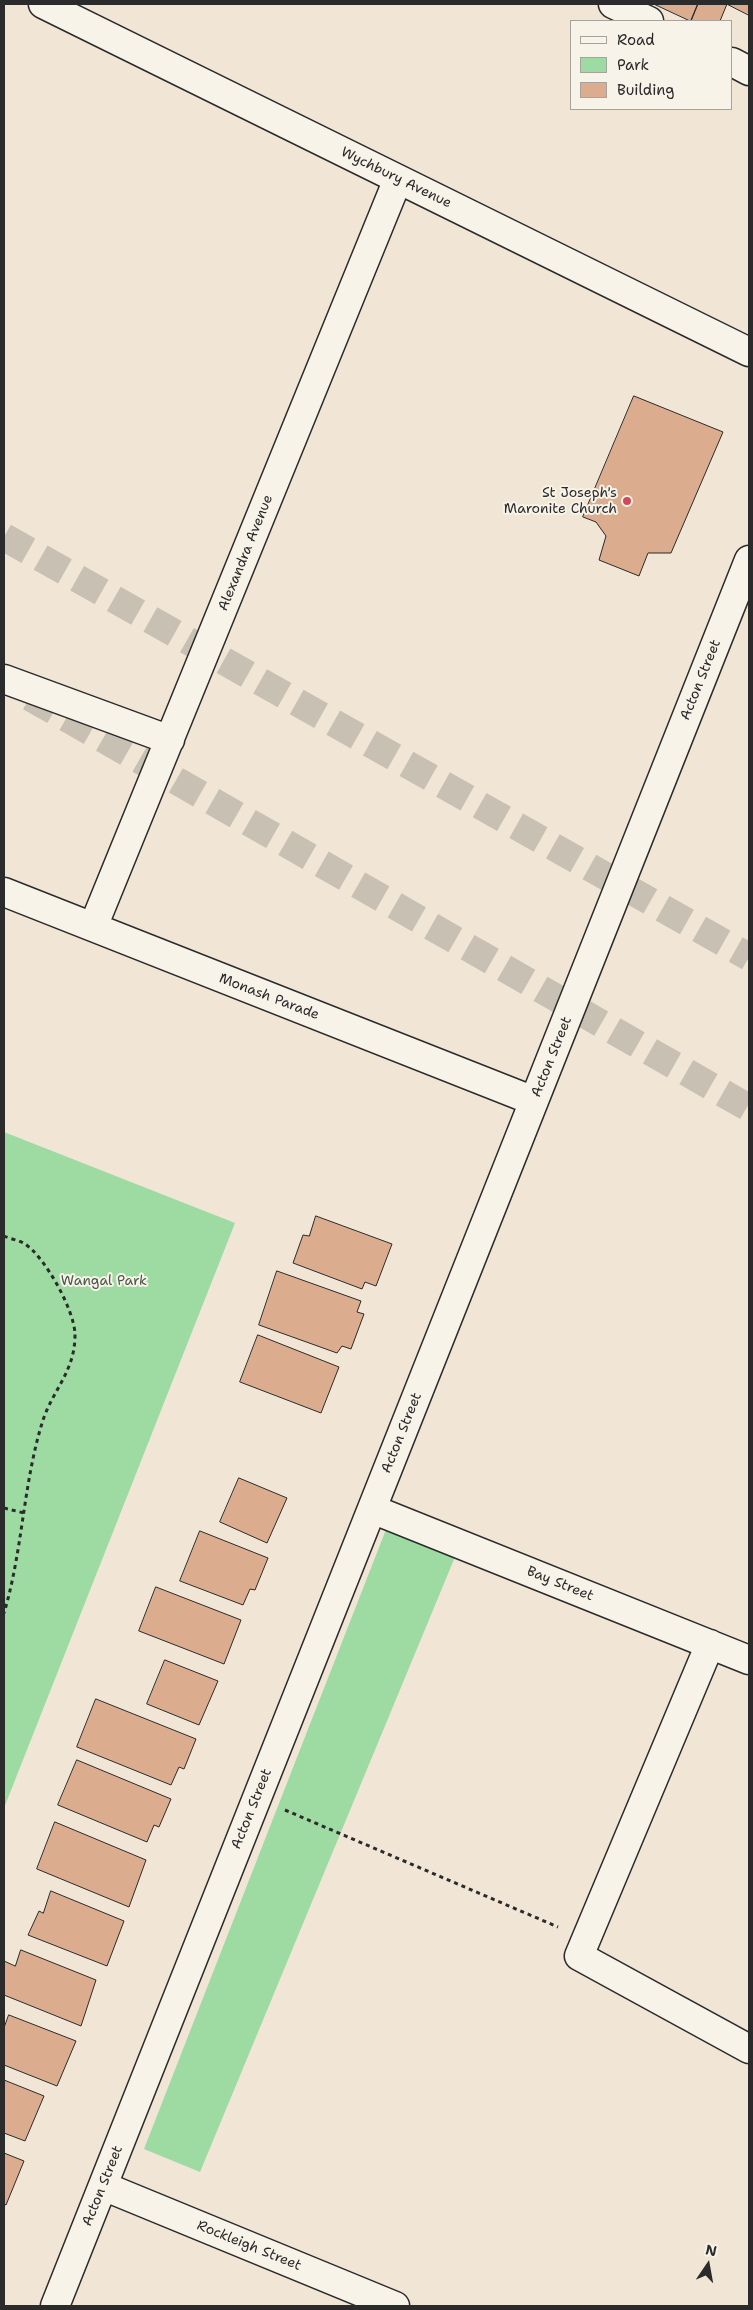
<!DOCTYPE html>
<html>
<head>
<meta charset="utf-8">
<style>
  body { margin:0 }
  #map { position:relative; width:753px; height:2310px; overflow:hidden; background:#f1e5d6; font-family:"Shantell Sans",sans-serif }
  canvas { display:block }
  .frame { position:absolute; inset:0; border:5px solid #2b2b2b; pointer-events:none }
  .legend { position:absolute; left:570px; top:20px; width:162px; height:90px; box-sizing:border-box; background:#f7f3e8; border:1px solid #a5a39c; margin:0; padding:6px 9px; list-style:none; font-size:15px; color:#2b2b2b }
  .legend li { display:flex; align-items:center; gap:10px; height:25px }
  .legend b { width:25px; border:1px solid #a5a39c }
  .north { position:absolute; left:683px; top:2240px; width:50px; height:50px; -webkit-text-stroke:4px #f7f3e8; paint-order:stroke; rotate:12deg; font-size:14px; font-weight:700; line-height:20px; text-align:center; color:#2b2b2b }
  .north::after { content:''; display:block; margin:auto; width:18px; height:22px; background:#2b2b2b; clip-path:polygon(50% 0,100% 100%,50% 72%,0 100%) }
</style>
</head>
<body>
<div id="map">
<canvas width="753" height="2310"></canvas>
<div class="frame"></div>
<ul class="legend">
<li><b style="height:6px;background:#f7f3e8"></b>Road</li>
<li><b style="height:14px;background:#9ddba3"></b>Park</li>
<li><b style="height:14px;background:#dbac8d"></b>Building</li>
</ul>
<div class="north">N</div>
</div>
<script>
const context = document.querySelector('canvas').getContext('2d');
context.lineJoin = 'round';
function fillPath(path, color) { context.fillStyle = color; context.fill(path, 'evenodd'); }
function strokePath(path, color, width, dash) { context.strokeStyle = color; context.lineWidth = width; context.lineCap = dash ? 'butt' : 'round'; context.setLineDash(dash || []); context.stroke(path); }
function label(font, color, halo, rows, align = 'center') {
  context.font = font + ' "Shantell Sans",sans-serif'; context.lineWidth = 4; context.setLineDash([]); context.textBaseline = 'middle'; context.strokeStyle = halo; context.fillStyle = color; for (const [text, x, y, turn = 0] of rows) {
    context.save(); context.translate(x, y); context.rotate((+turn || 0) * Math.PI / 180); context.textAlign = isNaN(turn) ? turn : align; if (halo) context.strokeText(text, 0, 0); context.fillText(text, 0, 0); context.restore();
  }
}
fillPath(new Path2D(`
  M4,1132L235,1223L4,1808Z
  M387,1527L455,1557L200,2172L144,2149Z`), '#9ddba3');
const building = new Path2D(`
  M654,4H698L691,21Z
  M698,4H727L720,21H691Z
  M727,4H749V15Z
  M634,396L723,432L671,553H648L639,576L599,560L606,536L596,522L583,517Z
  M316,1216L392,1244L376,1286L365,1282L362,1289L293,1263L303,1235L309,1236Z
  M277,1271L361,1301L357,1312L364,1314L351,1349L342,1346L337,1353L259,1325Z
  M258,1335L339,1367L321,1413L240,1382Z
  M239,1478L287,1498L267,1543L220,1522Z
  M200,1531L268,1558L255,1590L250,1589L243,1605L180,1581Z
  M156,1587L241,1620L224,1664L139,1631Z
  M165,1660L218,1681L199,1725L147,1704Z
  M96,1699L196,1739L184,1769L179,1767L171,1785L77,1747Z
  M77,1760L171,1799L159,1827L154,1825L147,1842L58,1805Z
  M55,1822L146,1860L129,1907L37,1869Z
  M51,1891L124,1921L107,1966L28,1935L39,1911L43,1913Z
  M21,1950L96,1980L81,2026L4,1995V1961L15,1966Z
  M9,2015L76,2041L57,2086L4,2065V2028Z
  M4,2080L44,2096L25,2141L4,2133Z
  M4,2153L24,2161L6,2205L4,2204Z`);
fillPath(building, '#dbac8d');
strokePath(building, '#2b2b2b', 1);
strokePath(new Path2D(`
  M4,537L749,957
  M30,697L749,1108`), '#c9c0b4', 28, [28, 14]);
const minor = new Path2D(`
  M43,4L749,352
  M613,4L649,21
  M732,62L749,71
  M4,679L170,740
  M4,892L534,1101
  M93,927L398,179
  M372,1509L749,1660
  M710,1644L579,1956L749,2049
  M103,2186L395,2306
  M55,2306L749,560`);
strokePath(minor, '#2b2b2b', 31);
strokePath(new Path2D(`
  M4,1236C10,1239 19,1240 25,1244C45,1257 75,1311 75,1335C75,1371 53,1390 43,1420C23,1483 23,1550 4,1613
  M4,1508L24,1513
  M285,1810L558,1927`), '#2b2b2b', 3, [4, 4]);
strokePath(minor, '#f7f3e8', 28);
for (const [x, y, r, color] of [
  [627,501,5,"#d1495b"]
]) { const dot = new Path2D(); dot.arc(x, y, r, 0, 2 * Math.PI); context.fillStyle = color; context.fill(dot); strokePath(dot, '#f7f3e8', 2); }
label('14px', '#2b2b2b', '#f7f3e8', [
  ["Wychbury Avenue",396,178,26],
  ["Alexandra Avenue",246,553,-68],
  ["Acton Street",701,680,-68],
  ["Monash Parade",269,997,21],
  ["Acton Street",552,1057,-68],
  ["Acton Street",402,1433,-68],
  ["Bay Street",560,1584,22],
  ["Acton Street",252,1809,-68],
  ["Acton Street",103,2186,-68],
  ["Rockleigh Street",249,2246,22]
]);
label('14px', '#2b2b2b', '#f7f3e8', [
  ["St Joseph's",617,493],
  ["Maronite Church",617,509]
], 'right');
label('14px', '#485749', '#f7f3e8', [
  ["Wangal Park",104,1281]
]);
</script>
</body>
</html>
